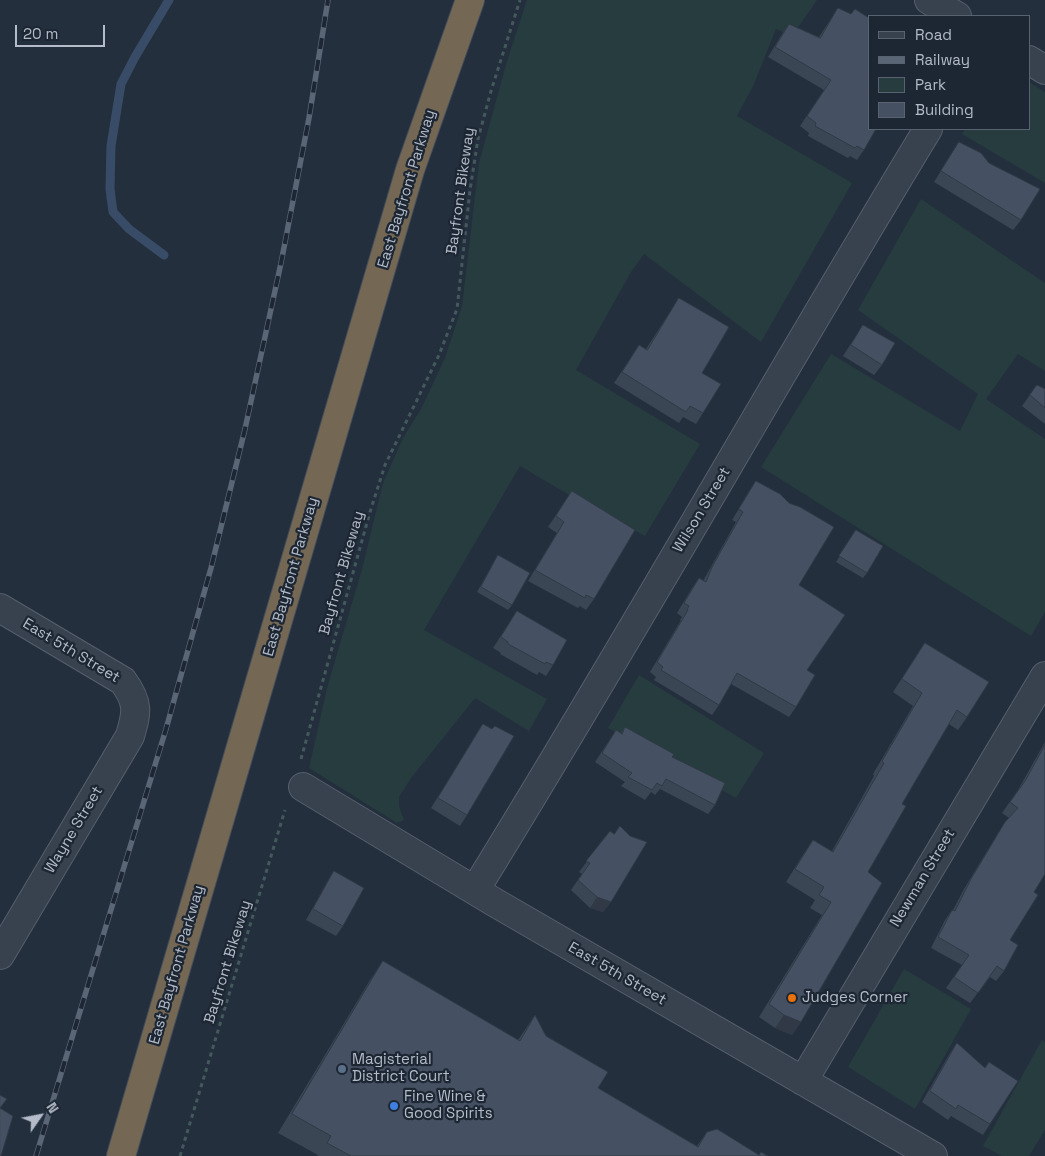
<!DOCTYPE html>
<html>
<head>
<meta charset="utf-8">
<style>
  body { margin:0 }
  #map { position:relative; width:1045px; height:1156px; overflow:hidden; background:#242f3e; font-family:"Space Grotesk",sans-serif }
  canvas { display:block }
  .legend { position:absolute; left:868px; top:15px; width:162px; height:115px; box-sizing:border-box; background:#1d2633; border:1px solid #59626f; margin:0; padding:6px 9px; list-style:none; font-size:15px; color:#b4bcc9 }
  .legend li { display:flex; align-items:center; gap:10px; height:25px }
  .legend b { width:25px; border:1px solid #59626f }
  .north { position:absolute; left:15px; top:1091px; width:50px; height:50px; -webkit-text-stroke:4px #1d2633; paint-order:stroke; rotate:57deg; font-size:14px; font-weight:700; line-height:20px; text-align:center; color:#b4bcc9 }
  .north::after { content:''; display:block; margin:auto; width:18px; height:22px; background:#b4bcc9; clip-path:polygon(50% 0,100% 100%,50% 72%,0 100%) }
  .scale { position:absolute; left:15px; top:25px; width:90px; height:22px; box-sizing:border-box; border:2px solid #b4bcc9; border-top:0; padding-left:6px; font-size:15px; line-height:18px; white-space:nowrap; color:#b4bcc9; -webkit-text-stroke:4px #1d2633; paint-order:stroke }
</style>
</head>
<body>
<div id="map">
<canvas width="1045" height="1156"></canvas>
<ul class="legend">
<li><b style="height:6px;background:#38414e"></b>Road</li>
<li><b style="height:6px;background:#5a6575"></b>Railway</li>
<li><b style="height:14px;background:#263c3f"></b>Park</li>
<li><b style="height:14px;background:#455162"></b>Building</li>
</ul>
<div class="north">N</div>
<div class="scale">20 m</div>
</div>
<script>
const context = document.querySelector('canvas').getContext('2d');
context.lineJoin = 'round';
function fillPath(path, color) { context.fillStyle = color; context.fill(path, 'evenodd'); }
function strokePath(path, color, width, dash) { context.strokeStyle = color; context.lineWidth = width; context.lineCap = dash ? 'butt' : 'round'; context.setLineDash(dash || []); context.stroke(path); }
function label(font, color, halo, rows, align = 'center') {
  context.font = font + ' "Space Grotesk",sans-serif'; context.lineWidth = 4.5; context.setLineDash([]); context.textBaseline = 'middle'; context.strokeStyle = halo; context.fillStyle = color; for (const [text, x, y, turn = 0] of rows) {
    context.save(); context.translate(x, y); context.rotate((+turn || 0) * Math.PI / 180); context.textAlign = isNaN(turn) ? turn : align; if (halo) context.strokeText(text, 0, 0); context.fillText(text, 0, 0); context.restore();
  }
}
fillPath(new Path2D(`
  M527,0H817L792,36L776,29L754,84L737,116L852,183L761,342L644,254L631,272L576,370L700,444L645,536L571,496L520,466L424,630L547,699L529,731L475,698L411,778L399,797V806L404,820L397,823L309,768L327,688L362,569L383,483L403,438L421,409L445,358L462,306L479,163L507,61Z
  M1029,82L1045,92V183L962,134L965,129H1029Z
  M921,199L1045,283V371L1018,354L986,399L1045,439V612L1031,636L761,467L831,354L960,431L978,394L858,310Z
  M639,675L764,753L736,798L608,728Z
  M904,969L971,1009L915,1109L848,1067Z
  M1042,1040L1045,1042V1130L1029,1156H1002L983,1146Z`), '#263c3f');
strokePath(new Path2D(`
  M164,255L129,229L113,212L110,189L111,146L121,84L135,57L169,0`), '#394c67', 9);
const minor = new Path2D(`
  M929,0L957,16
  M1029,60L1045,70
  M0,608L123,681C139,703 137,712 130,736L0,955
  M303,787L494,902L933,1156
  M475,890C630,639 775,381 928,129
  M803,1081L1045,676`);
const highway = new Path2D(`
  M121,1156L410,170L470,0`);
strokePath(minor, '#565f6c', 30);
strokePath(highway, '#434c59', 30);
strokePath(new Path2D(`
  M301,759L370,512L385,465L439,355L457,309L470,190L478,139L491,91L520,0
  M180,1156L285,810`), '#44595c', 3, [4, 4]);
strokePath(minor, '#38414e', 28);
strokePath(highway, '#746855', 28);
const rail = new Path2D(`
  M36,1156L166,729L211,568L245,429L281,263L309,118L328,0`);
strokePath(rail, '#5a6575', 5.5);
strokePath(rail, '#1d2633', 4, [11]);
fillPath(new Path2D(`
  M838,8L864,150L857,160L850,156L848,158L808,136L809,133L800,126L824,90L768,57L782,34L789,24L819,37Z
  M959,142L1021,220L1013,230L934,182Z
  M679,298L702,373L703,413L696,424L683,417L679,423L614,383L639,345L646,349Z
  M863,325L882,365L874,375L843,356Z
  M1037,385L1045,389V424L1022,406Z
  M756,481L799,585L807,670L796,707L789,717L731,684L719,705L712,715L654,680L656,677L650,672L681,620H680L682,617L677,613L692,588L699,578L703,581L736,522L732,520Z
  M572,491L594,599L586,610L580,606L578,608L528,581L557,533L548,527Z
  M856,530L867,573L863,578L836,562Z
  M498,555L512,605L508,610L477,592Z
  M517,611L553,665L546,676L539,672L537,675L500,654L501,653L493,648Z
  M925,643L967,717L958,730L949,724L902,804L868,872L801,1022L792,1035L775,1028L759,1017L822,915L810,908L815,900L786,882L804,853L813,840L832,851L874,776L873,774L913,706L893,692Z
  M483,724L492,729L467,815L460,826L431,808L476,735Z
  M625,727L672,757L715,805L708,814L660,789L655,795L651,792L645,800L621,786L625,782L595,762L616,730L621,733Z
  M1045,742V874L1034,892L1010,940L1004,971L996,981L990,977L970,1003L946,988L962,965L931,948L945,920L952,910H953L964,889L998,833L1009,818L1002,813L1018,790Z
  M610,831L611,902L603,912L590,908L571,890L582,874L579,872Z
  M334,871L343,926L336,936L306,920L327,882Z
  M383,961L518,1040L535,1015L546,1036L598,1088L697,1146L707,1132L759,1155L768,1156H317L318,1155L278,1133L370,980Z
  M957,1043L985,1068L989,1062L990,1124L983,1135L951,1116L948,1120L922,1102L950,1053Z`), '#3b4654');
fillPath(new Path2D(`
  M597,897L611,902L603,912L590,908Z
  M784,1015L801,1022L792,1035L775,1028Z`), '#303945');
const building = new Path2D(`
  M838,8L851,14L855,9L869,18V129H876L864,150L857,146L855,148L815,126L816,123L807,116L831,80L775,47L789,24L820,38Z
  M959,142L981,153L989,163L1040,189L1021,220L941,171Z
  M679,298L729,327L702,373L721,384L703,413L690,406L686,412L622,372L639,345L647,350Z
  M863,325L895,343L882,365L851,345Z
  M1037,385L1045,389V408L1030,395Z
  M756,481L780,494L789,503L800,507L834,527L799,585L845,615L807,670L815,675L796,707L737,673L719,705L661,670L663,667L657,662L688,610H687L689,606L684,603L699,578L706,582L712,567L743,512L739,509Z
  M572,491L635,530L594,599L586,595L585,598L535,570L564,522L556,516Z
  M856,530L883,546L867,573L839,556Z
  M498,555L530,573L512,605L481,587Z
  M517,611L567,640L553,665L546,662L545,664L508,644V642L501,637Z
  M925,643L989,682L967,717L957,710L902,804L906,806L868,872L882,883L801,1022L784,1015L769,1004L831,902L819,895L824,887L795,869L813,840L833,852L884,763L882,761L922,693L902,679Z
  M483,724L492,729L495,726L514,736L467,815L438,798Z
  M625,727L674,754L672,757L725,783L715,805L666,779L662,786L657,783L652,790L628,777L632,773L602,753L616,730L622,734Z
  M1045,745V874L1034,892L1038,895L1010,940L1018,945L1004,971L997,966L978,993L954,977L969,955L938,937L952,910L955,911L971,879L1005,822L1018,808L1010,802L1025,781Z
  M620,826L630,836L647,842L611,902L597,897L578,880L590,863L586,861L610,831L614,834Z
  M334,871L364,888L343,926L313,909Z
  M383,961L520,1041L535,1015L546,1036L608,1072L598,1088L698,1147L707,1132L717,1129L759,1155L761,1152L768,1156H351L327,1143L331,1136L292,1114Z
  M957,1043L985,1068L989,1062L1018,1081L990,1124L958,1105L956,1109L930,1091Z
  M0,1095L7,1099L0,1108L13,1116L1,1156H0Z`);
fillPath(building, '#455162');
strokePath(building, '#303945', 1);
for (const [x, y, r, color] of [
  [792,998,5,"#e8710a"],
  [342,1069,5,"#5c6f8a"],
  [394,1106,5,"#3f7fe0"]
]) { const dot = new Path2D(); dot.arc(x, y, r, 0, 2 * Math.PI); context.fillStyle = color; context.fill(dot); strokePath(dot, '#1d2633', 2); }
label('15px', '#b4bcc9', '#1d2633', [
  ["East Bayfront Parkway",407,189,-73],
  ["Bayfront Bikeway",461,191,-82],
  ["Wilson Street",702,510,-59],
  ["Bayfront Bikeway",342,573,-74],
  ["East Bayfront Parkway",291,577,-74],
  ["East 5th Street",71,651,31],
  ["Wayne Street",74,830,-59],
  ["Newman Street",923,878,-59],
  ["Bayfront Bikeway",228,962,-73],
  ["East Bayfront Parkway",177,965,-74],
  ["East 5th Street",617,974,30]
]);
label('15px', '#b4bcc9', '#1d2633', [
  ["Judges Corner",802,998],
  ["Magisterial",352,1060],
  ["District Court",352,1077],
  ["Fine Wine &",404,1097],
  ["Good Spirits",404,1114]
], 'left');
</script>
</body>
</html>
